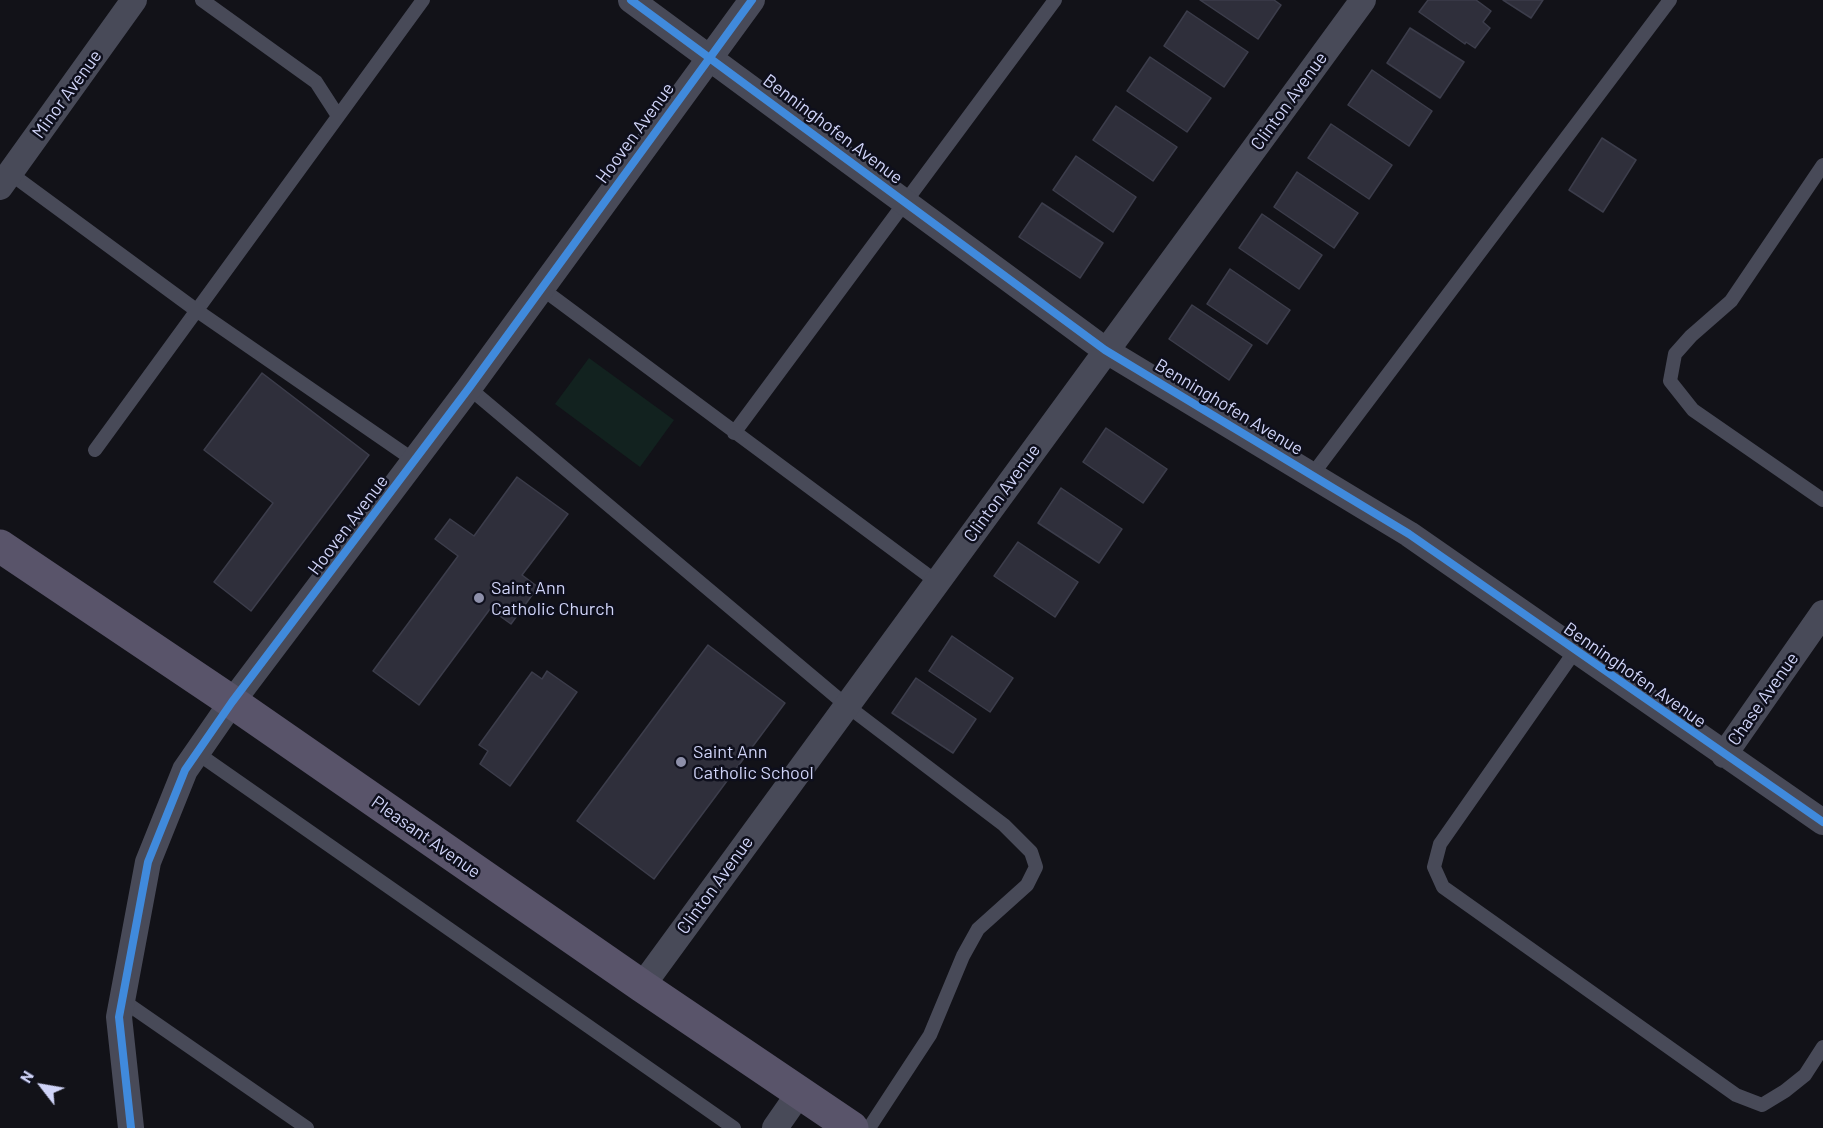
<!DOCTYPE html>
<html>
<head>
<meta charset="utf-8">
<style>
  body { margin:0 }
  #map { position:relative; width:1823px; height:1128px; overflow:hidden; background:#121218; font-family:Barlow,sans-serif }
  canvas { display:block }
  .north { position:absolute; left:12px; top:1056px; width:60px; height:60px; -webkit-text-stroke:4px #0e0f1c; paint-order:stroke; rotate:301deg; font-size:16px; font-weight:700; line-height:24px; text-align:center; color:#d0d4f8 }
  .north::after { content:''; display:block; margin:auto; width:21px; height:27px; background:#d0d4f8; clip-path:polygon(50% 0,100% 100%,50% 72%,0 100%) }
</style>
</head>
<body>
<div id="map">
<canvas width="1823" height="1128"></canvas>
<div class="north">N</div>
</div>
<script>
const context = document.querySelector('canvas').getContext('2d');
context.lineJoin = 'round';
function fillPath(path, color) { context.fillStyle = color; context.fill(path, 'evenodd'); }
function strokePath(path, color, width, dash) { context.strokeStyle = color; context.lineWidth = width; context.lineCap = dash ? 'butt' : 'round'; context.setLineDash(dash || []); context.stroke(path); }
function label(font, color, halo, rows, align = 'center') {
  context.font = font + ' Barlow,sans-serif'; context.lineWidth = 5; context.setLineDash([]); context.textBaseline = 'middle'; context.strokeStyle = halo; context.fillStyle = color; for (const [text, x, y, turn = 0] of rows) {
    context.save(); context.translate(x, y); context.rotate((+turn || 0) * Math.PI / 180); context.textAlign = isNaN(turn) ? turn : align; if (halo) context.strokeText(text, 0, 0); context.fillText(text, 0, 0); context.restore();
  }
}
fillPath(new Path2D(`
  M589,358L674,420L640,467L555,404Z`), '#12221f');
const building = new Path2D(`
  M1200,0H1274L1281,5L1258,39Z
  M1428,0H1476L1491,11L1483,22L1490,28L1475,48L1466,42L1465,44L1419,12Z
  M1503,0H1543L1531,18Z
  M1187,11L1248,52L1224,87L1164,46Z
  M1410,28L1464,62L1440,98L1387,63Z
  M1150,57L1211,98L1187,132L1127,91Z
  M1372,70L1432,111L1409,146L1348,105Z
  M1116,106L1177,147L1153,181L1093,140Z
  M1331,124L1392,165L1369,199L1308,158Z
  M1602,138L1636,160L1603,212L1569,190Z
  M1076,156L1136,197L1113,232L1053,190Z
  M1297,172L1358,213L1334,248L1274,207Z
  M1042,203L1103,243L1080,278L1019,237Z
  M1262,214L1322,255L1299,289L1239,248Z
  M1230,269L1290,310L1267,344L1207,304Z
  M1192,305L1252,345L1229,380L1169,339Z
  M262,373L369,455L251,611L214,582L273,503L204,450Z
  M1106,428L1167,469L1143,503L1083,462Z
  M517,477L568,514L522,575L538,587L511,624L490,609L419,705L373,671L458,556L435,539L450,519L474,536Z
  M1061,488L1122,529L1099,563L1038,523Z
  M1018,542L1078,582L1055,617L994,576Z
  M952,636L1013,678L990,712L929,671Z
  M708,645L785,703L654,879L577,821Z
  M547,671L577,692L510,786L480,764L488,751L479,745L532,672L542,679Z
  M916,678L976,719L953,753L892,713Z`);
fillPath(building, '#2f2f3b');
strokePath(building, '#3c3d4b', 1.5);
strokePath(new Path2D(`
  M202,0L316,82L338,116
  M1823,165L1731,301L1691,336L1675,354L1670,381L1693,410L1823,500
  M7,171L196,310L415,461
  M541,288L937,582
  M469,388L846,705L1004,825L1031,852L1036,867L1027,885L978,929L963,956L930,1035L869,1128
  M734,433L1055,0
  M95,450L423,0
  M1312,475L1670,0
  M1575,651L1440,844L1434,867L1443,887L1736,1095L1762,1105L1785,1091L1805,1075L1823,1047
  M197,753L734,1128
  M122,1000L307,1128`), '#484a58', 14);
strokePath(new Path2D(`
  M631,0L1105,350L1409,534L1823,822
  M0,187L134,0
  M1724,755L1823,613
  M642,986L1363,0
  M131,1128L119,1017L148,862L185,770L232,702L469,388L752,0
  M775,1128L800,1092`), '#484a58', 26);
strokePath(new Path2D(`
  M0,546L232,702L642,986L852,1128`), '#59546a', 33);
strokePath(new Path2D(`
  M631,0L1105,350L1409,534L1823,822
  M131,1128L119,1017L148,862L185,770L232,702L469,388L752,0`), '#408adc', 8);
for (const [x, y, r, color] of [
  [479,598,6,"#8e90aa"],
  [681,762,6,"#8e90aa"]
]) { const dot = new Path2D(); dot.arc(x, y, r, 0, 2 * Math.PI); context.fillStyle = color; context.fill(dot); strokePath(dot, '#0e0f1c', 2); }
label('18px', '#d0d4f8', '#0e0f1c', [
  ["Minor Avenue",67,94,-54],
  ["Clinton Avenue",1289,101,-54],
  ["Benninghofen Avenue",833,129,37],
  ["Hooven Avenue",635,133,-54],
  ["Benninghofen Avenue",1229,407,31],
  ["Clinton Avenue",1002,493,-54],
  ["Hooven Avenue",348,525,-53],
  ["Benninghofen Avenue",1635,675,35],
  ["Chase Avenue",1763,699,-55],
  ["Pleasant Avenue",426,837,35],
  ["Clinton Avenue",715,885,-54]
]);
label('18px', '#d0d4f8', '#0e0f1c', [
  ["Saint Ann",491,588],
  ["Catholic Church",491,609],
  ["Saint Ann",693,752],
  ["Catholic School",693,773]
], 'left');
</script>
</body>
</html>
